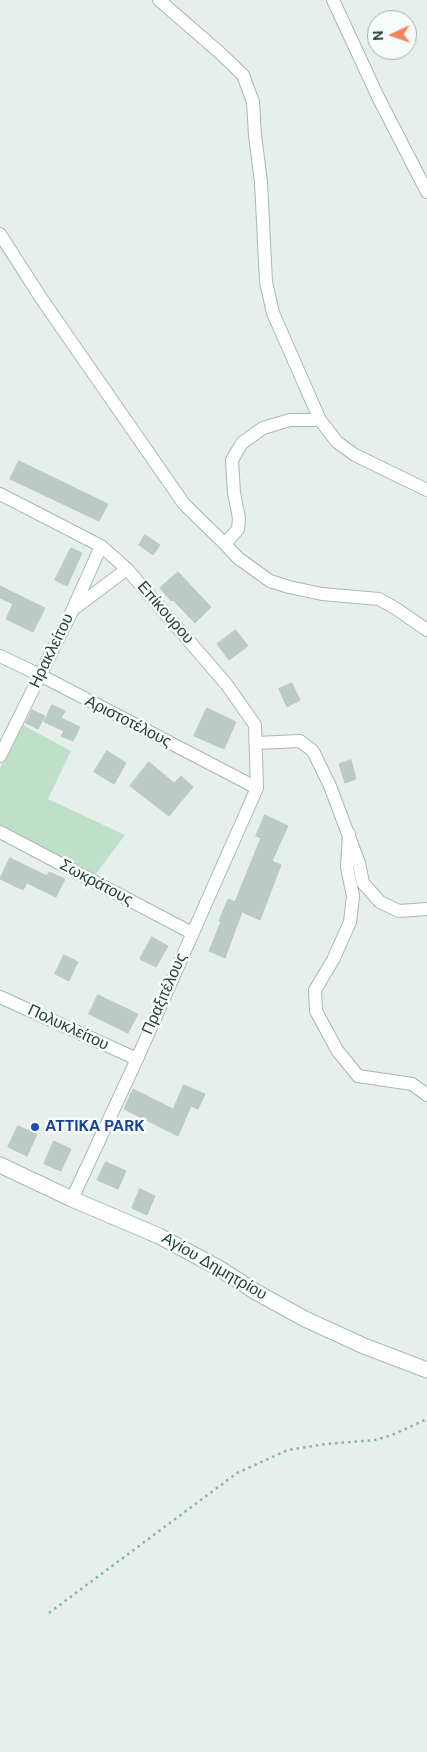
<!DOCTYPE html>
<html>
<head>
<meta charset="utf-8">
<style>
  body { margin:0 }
  #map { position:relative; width:427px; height:1752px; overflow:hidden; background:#e6efeb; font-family:"DM Sans",sans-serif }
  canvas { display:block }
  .north { position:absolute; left:367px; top:10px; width:50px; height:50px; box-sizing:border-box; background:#f7fbf9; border:1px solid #a3b1ad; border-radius:50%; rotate:267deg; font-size:14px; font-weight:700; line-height:20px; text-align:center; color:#24423a }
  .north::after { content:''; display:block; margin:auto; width:18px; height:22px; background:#f4845f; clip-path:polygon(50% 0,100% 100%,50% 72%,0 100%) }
</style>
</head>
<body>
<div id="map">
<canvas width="427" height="1752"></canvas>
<div class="north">N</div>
</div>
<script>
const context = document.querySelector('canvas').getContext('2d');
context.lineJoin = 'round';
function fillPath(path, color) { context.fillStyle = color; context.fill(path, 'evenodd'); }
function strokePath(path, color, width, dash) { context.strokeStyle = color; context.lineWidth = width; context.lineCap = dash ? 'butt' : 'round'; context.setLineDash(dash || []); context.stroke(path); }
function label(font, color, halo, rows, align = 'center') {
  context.font = font + ' "DM Sans",sans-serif'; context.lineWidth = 5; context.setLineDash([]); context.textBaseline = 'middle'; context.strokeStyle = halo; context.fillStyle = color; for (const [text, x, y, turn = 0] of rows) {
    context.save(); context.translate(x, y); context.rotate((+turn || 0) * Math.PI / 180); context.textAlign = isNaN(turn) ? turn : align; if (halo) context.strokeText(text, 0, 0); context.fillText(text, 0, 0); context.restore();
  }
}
fillPath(new Path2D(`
  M21,724L71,751L48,799L125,835L95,875L0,825V768Z`), '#bfe0c8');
const building = new Path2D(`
  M19,461L108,504L99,521L10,479Z
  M145,535L160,545L153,555L139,545Z
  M71,548L82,553L67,586L55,580Z
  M178,572L211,607L195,623L173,600L171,601L160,588Z
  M0,586L45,608L33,632L6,619L13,604L0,598Z
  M236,630L248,646L229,660L217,644Z
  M292,683L300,700L287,707L279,689Z
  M52,705L65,711L61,718L80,727L73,741L61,736L64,731L44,722Z
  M207,708L236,722L224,749L194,736Z
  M32,710L45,716L38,729L26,723Z
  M107,751L126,763L114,784L94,772Z
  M351,760L356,779L345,783L339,764Z
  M149,762L174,783L181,776L193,787L169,816L130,786Z
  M265,815L288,826L272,861L281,865L260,920L242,912L225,958L209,951L221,922L219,921L228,899L235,902L261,838L256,836Z
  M10,858L47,876L49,872L65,879L56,897L27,883L23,890L0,879Z
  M152,937L168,946L156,967L140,959Z
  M64,955L78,962L69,981L55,974Z
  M98,995L138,1014L128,1033L89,1014Z
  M184,1085L205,1094L198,1109L191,1106L178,1136L124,1109L133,1089L173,1109Z
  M18,1126L37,1134L27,1156L8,1147Z
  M54,1141L71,1149L61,1171L44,1164Z
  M106,1162L126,1171L118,1189L97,1180Z
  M140,1189L155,1196L147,1215L132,1208Z`);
fillPath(building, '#bbcac4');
strokePath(building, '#b8c9c2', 1);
const street = new Path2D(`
  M159,0L219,52L243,75L253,102L255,135L261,182L266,282L273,313L320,420
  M333,0L379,99L427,192
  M0,234L41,298L184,504L225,544L238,529L239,518L234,493L232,460L242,443L263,428L290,420H320L337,442L355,455L427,490
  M0,494L101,546L127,569L227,685L255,725L257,788L137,1059L72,1199
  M225,544L238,558L270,581L289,587L322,594L379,599L395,608L427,630
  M75,608L127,569
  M0,656L40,675L257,788
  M256,743L300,741L313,751L330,786L359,863L363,883L380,902L399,911L427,909
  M0,756L73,609L101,546
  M0,832L192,933
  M349,834L347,867L353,896L350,922L333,960L315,990L316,1011L337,1050L358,1076L412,1084L427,1095
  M0,997L137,1059`);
const secondary = new Path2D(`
  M0,1165L72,1199L159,1236L217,1267L256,1292L305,1319L364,1346L427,1370`);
strokePath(street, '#a8b8b2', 14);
strokePath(secondary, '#a4bbb3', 17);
strokePath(new Path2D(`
  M49,1613L237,1473L288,1450L326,1444L375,1440L392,1435L427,1419`), '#86b3a5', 2.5, [2.5, 4]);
strokePath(street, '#fff', 12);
strokePath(secondary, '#fff', 15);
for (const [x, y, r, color] of [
  [35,1127,5,"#1a4fb4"]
]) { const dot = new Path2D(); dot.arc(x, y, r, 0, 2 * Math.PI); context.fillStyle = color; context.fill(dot); strokePath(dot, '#f7fbf9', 2); }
label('16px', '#24423a', '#f7fbf9', [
  ["Επίκουρου",165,613,49],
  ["Ηρακλείτου",52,651,-64],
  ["Αριστοτέλους",128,722,27],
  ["Σωκράτους",96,883,28],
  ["Πραξιτέλους",165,994,-66],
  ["Πολυκλείτου",68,1028,25],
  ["Αγίου Δημητρίου",214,1267,30]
]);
label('bold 16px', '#164399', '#f7fbf9', [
  ["ATTIKA PARK",45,1127]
], 'left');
</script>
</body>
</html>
